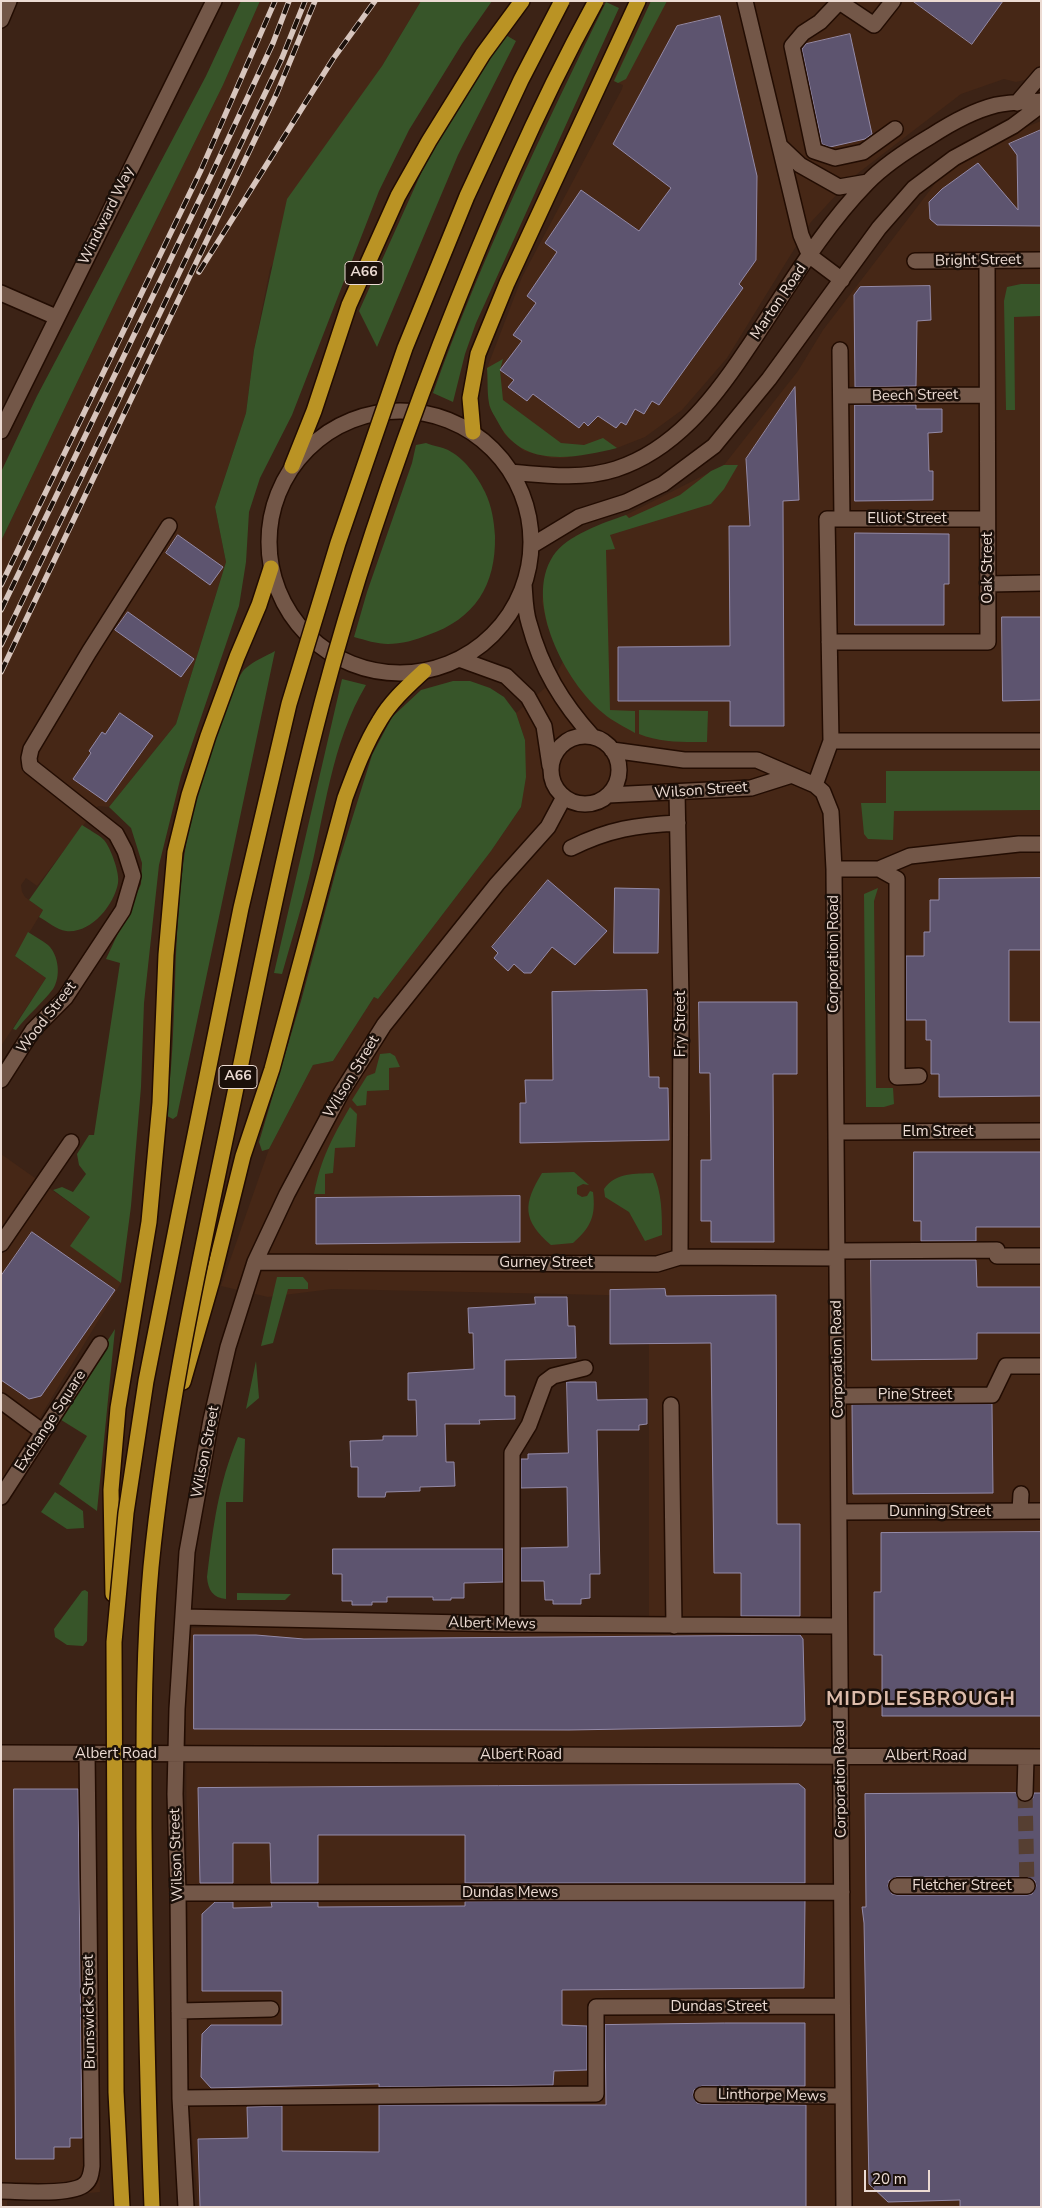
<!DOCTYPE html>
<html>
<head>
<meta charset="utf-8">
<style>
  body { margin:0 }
  #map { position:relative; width:1042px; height:2208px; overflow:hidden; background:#3c2316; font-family:"Nunito Sans",sans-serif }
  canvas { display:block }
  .frame { position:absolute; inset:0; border:2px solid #ecdbd3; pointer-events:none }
  .scale { position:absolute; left:864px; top:2170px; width:66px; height:22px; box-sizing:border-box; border:2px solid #ecdbd3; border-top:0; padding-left:6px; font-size:15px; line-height:18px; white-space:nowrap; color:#ecdbd3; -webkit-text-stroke:4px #1b100a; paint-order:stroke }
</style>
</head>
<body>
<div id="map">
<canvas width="1042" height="2208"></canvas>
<div class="frame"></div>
<div class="scale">20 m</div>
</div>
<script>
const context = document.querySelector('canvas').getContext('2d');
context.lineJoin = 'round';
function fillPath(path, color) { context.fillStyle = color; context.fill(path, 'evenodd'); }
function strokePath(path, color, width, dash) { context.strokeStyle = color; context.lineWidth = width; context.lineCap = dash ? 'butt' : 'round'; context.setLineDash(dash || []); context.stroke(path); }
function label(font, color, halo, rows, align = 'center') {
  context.font = font + ' "Nunito Sans",sans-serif'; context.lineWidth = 5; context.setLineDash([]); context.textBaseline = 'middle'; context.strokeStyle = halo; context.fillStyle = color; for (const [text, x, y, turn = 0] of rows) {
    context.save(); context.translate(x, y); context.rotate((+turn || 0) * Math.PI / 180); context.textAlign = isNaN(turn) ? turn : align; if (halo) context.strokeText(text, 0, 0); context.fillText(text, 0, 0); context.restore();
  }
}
fillPath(new Path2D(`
  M260,1H421L382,66L270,269L254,350L246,413L215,507L226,562L176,724L109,807L98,806L37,886L26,878L21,885L22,892L25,897L43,910L15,956L46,978L1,1046V541L118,297L223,85Z
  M651,1H1041V76L1016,82L1004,79L961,94L853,177L811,222L727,358L682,410L645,437L617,448L564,458H551L524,451L505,435L489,405L487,368L522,277L622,89L623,85L613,81Z
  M1041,121V2207H198L189,2101L185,1628L649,1618V1296L332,1289L268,1297L221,1286L269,1149L313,1065L333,1061L374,997L378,999L491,851L521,807L525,740L516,713L553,681L563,661L547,625L542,602L544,583L554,556L577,535L626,515L724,465L798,371L823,330L937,181L967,158L1000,138Z
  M1,1154L90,1217L71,1246L121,1283L1,1482Z
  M1,1753H94L100,2192L7,2201V2207H1Z`), '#462716');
fillPath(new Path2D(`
  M241,1H260L223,85L118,297L1,541V472L37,396L206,76Z
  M421,1H492L462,44L409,130L379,191L292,415L260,478L249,512L246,562L239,606L181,776L159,865L144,1003L141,1087L131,1206L121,1283L70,1246L90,1217L53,1190L62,1187L73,1192L86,1174L79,1165L77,1154L89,1135H94L120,963L106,959L141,884L142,863L131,828L109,807L176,724L226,562L215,507L246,413L254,350L287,199L382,66Z
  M651,1H667L626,79L618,83L614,81Z
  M606,2L619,8L476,323L465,354L453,402L433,393C481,259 543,130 606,2Z
  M504,34L516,41L458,155L377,347L359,311L427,160L467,90Z
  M1021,284H1041V316L1014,317L1015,410H1006L1004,301L1007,287Z
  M503,359L500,370L503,400L561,443L584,445L603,438L617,448C576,458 523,469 499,424C496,418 490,410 489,403C487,392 488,380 487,368Z
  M426,443C433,446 442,447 448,450C464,458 478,477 485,492C492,507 494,521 495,536C496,585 475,619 428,635C416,640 401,644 388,644C377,644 365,640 354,637L367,592L412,463L416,445Z
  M724,465H738L724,489L711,504L610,535L615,549L606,550L610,710L635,711V733C625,727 612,721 603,713C566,683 523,602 553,556C567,535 603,523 626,515L629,518L680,495L711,471Z
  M275,651L177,1116L173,1119L165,1115C173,1072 173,1027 175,983C178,889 185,794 226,708C230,699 238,674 246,668C254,661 266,656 275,651Z
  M342,679L366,685C331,744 325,813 309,878C301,910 291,942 282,974L274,973Z
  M453,681H470L490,688L504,697L516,713L525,740L526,777L521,807L491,851L378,999L374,997L333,1061L313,1065L269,1149L262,1151L259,1142L301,1001L337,867L372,755L392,717L421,690Z
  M639,710L708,711L707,742C684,742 661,743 639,734Z
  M886,771H1041V810L894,811L893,840L868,839L864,834L861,803H886Z
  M82,825C89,830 98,834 104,840C111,848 120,874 118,883C114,906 90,934 66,931C57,930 47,921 39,917L43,910L29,900Z
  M878,888L874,901L876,1088H893L894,1104L884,1107H866L864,894Z
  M28,932C34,936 42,940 48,945C59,955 61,977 53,989C43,1002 27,1016 16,1030L13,1029L46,978L15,956Z
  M390,1053L395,1056L400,1067L389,1068V1090L367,1091L366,1105L357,1106L352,1100L367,1076L375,1073L380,1054Z
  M350,1107L357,1114L355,1147L335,1148L333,1173L325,1174V1194H314C321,1158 332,1138 350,1107Z
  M574,1172L589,1185L583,1184L577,1187V1194L582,1197L587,1196L590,1191L593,1192C596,1216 591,1227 573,1243L551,1245C522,1220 523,1204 542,1173Z
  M653,1173C662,1193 662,1213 662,1235L645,1241L629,1212L605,1197L604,1189C616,1172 635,1174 653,1173Z
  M277,1277H303L308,1283V1289H288L273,1343L261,1346Z
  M115,1329L97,1511L59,1484L87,1436L58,1418Z
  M256,1361L259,1398L246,1409Z
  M238,1437L245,1439L243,1502H226V1599C213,1598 208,1590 207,1577C213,1527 218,1485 238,1437Z
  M55,1492L83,1511L84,1528L67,1529L41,1512Z
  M85,1590L88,1592L87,1641L83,1646L67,1645L55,1637L54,1629L82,1591Z
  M237,1593L291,1594L285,1600H237Z`), '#375529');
const building = new Path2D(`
  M913,1H1003L972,44Z
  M720,16L757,176L756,260L739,284L743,288L659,405L652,401L644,414L635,409L626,425L621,422L616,428L598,416L588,426L584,422L579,428L533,394L527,401L508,387L514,380L500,370L522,341L513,335L536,303L527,296L557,252L545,243L581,190L639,231L671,188L613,144L677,26Z
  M850,34L872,134L865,139L830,147L822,144L802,49L806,44Z
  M1041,130V226L937,225L930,219L929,202L942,189L978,163L1018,210L1017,155L1009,144Z
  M930,286L931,320L917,321L916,386L855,387L854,295L860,287Z
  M795,387L799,500L783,501L784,726H730V701H618V647L730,646L729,526H750L746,459Z
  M855,405H916V409H942V432L928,433L929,471H933V500L855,501Z
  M855,533L949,534V584H944V625H855Z
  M178,535L223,567L210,585L166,553Z
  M128,612L194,659L181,677L115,630Z
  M1002,617H1041V700L1003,701Z
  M120,713L153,736L106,802L73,779L91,753L89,751L102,732L105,734Z
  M1041,878V950H1009V1022H1041V1096L939,1097V1074H931V1040H926V1020H906V956H924V932H930V900H939V879Z
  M548,880L607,931L575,965L552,947L531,973H524L514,964L508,971L494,958L498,953L492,947Z
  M615,888L659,889L658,953H614Z
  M647,990L649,1077H659V1088H668L669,1140L520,1143V1103H526L525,1080H553L552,992Z
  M699,1002H797V1074H773L774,1242H711V1221H701V1160H711L710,1073H700Z
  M914,1152H1041V1227H976V1241H921V1221H914Z
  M520,1196V1242L316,1244V1198Z
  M32,1232L115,1290L41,1396L29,1399L1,1380V1276Z
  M871,1260H976L977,1287H1041V1333H977V1359L872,1360Z
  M665,1289L666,1296L776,1295L777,1524H800V1616H741V1573H714L711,1343L610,1344V1290Z
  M535,1297H567L568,1326H575L576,1358L505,1360V1396H515V1419L479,1420L480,1424H445L446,1462H454L455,1486L420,1487V1491L386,1492L385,1497H358V1467H351L350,1441L383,1440V1436H417L416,1400H408V1373L474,1369L473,1333H469L468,1308L535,1304Z
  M567,1382H596L597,1400L647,1399V1424L639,1425V1430H597L600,1574H590V1598L581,1599V1604H553V1600H545L544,1581H521V1548L568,1547L567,1487L521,1488V1459H528V1454L568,1453Z
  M992,1404L993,1493L853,1494L852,1405Z
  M1041,1532V1716H882V1655H874V1592H881V1533Z
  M333,1549H503V1582L464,1583V1598H451V1600H433V1597H387V1602H372V1605H352V1601H342V1574H333Z
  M194,1635H256L304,1639L800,1635L803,1639L805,1720L801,1726L569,1730L194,1729Z
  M799,1784L805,1789V1883H465V1835H318V1883H271L270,1843H233V1883H200L198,1788Z
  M14,1789H78L82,2138H70V2147H54V2159H16Z
  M1016,1793L1020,1801L1025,1802L1033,1798L1034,1793H1041V2207H960V2200L888,2202L869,2184L864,1923L862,1907H866L865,1794ZM897,1877H1027L1035,1881L1036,1886L1032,1894L1027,1895H897L892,1894L888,1886L889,1881Z
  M805,1901L804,1988L562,1990V2025L587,2026V2070L554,2071L553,2085L379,2087V2084L211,2088L201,2077L202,2034L211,2025H282V1991H202V1914L215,1902H233V1908L272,1907L271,1902H318V1907L465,1906V1902Z
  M725,2023H805V2086H702L694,2090L693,2095L697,2103L702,2104L806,2105V2207H200L198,2139L248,2138L247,2107L282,2106V2151L379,2152V2105H606L605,2025Z`);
fillPath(building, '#5d546f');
strokePath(building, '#948aa7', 1);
strokePath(new Path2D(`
  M1025,1793L1027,1886`), '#563f32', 15, [15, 8]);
const minor = new Path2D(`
  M745,1L801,235L810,256L842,280
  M838,1L874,25L893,1
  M839,2L820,22L803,33L792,46L814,151L835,158L863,152L895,129
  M1,20L9,1
  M1017,103L1041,75
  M781,147L800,165L839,187L868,182
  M915,261L1041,260
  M1,293L56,317
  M840,350L842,519
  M842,396L987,395
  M269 542a131 131 0 1 1 262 0a131 131 0 1 1-262 0Z
  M1,431L214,1
  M511,472C545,475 582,480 616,469C674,450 713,400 745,352C784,295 819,232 867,183C885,164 909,149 931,136C951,123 972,111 996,105C1010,102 1026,102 1041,101
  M531,546L579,517L626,502L663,484L714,446L769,379L879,228L914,188L954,158L1013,126L1041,105
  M524,584C525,597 525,611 529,623C541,668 562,703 593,737
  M988,584L1041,583
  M829,642H988L987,260
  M459,659L506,676L528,697L544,726L550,766
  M551 770a34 34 0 1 1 68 0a34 34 0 1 1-68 0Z
  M831,741H1041
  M612,750L684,760H757L815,785L823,792L831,812L834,869L844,2207
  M815,785L831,741L827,519H987
  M677,792L681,1001L680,1257
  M608,795L751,788L792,775
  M571,848C609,829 637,825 678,823
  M834,869H879L910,856L1019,844H1041
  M879,869L897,879V1077L919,1076
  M1,1080L33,1030L65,998L123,910L133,876L125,851L116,834L30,766L29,758L31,749L89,652L169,526
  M836,1132L1041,1131
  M1,1244L71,1142
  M837,1251L997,1250V1256H1041
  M255,1262L657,1264L680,1257L837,1258
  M838,1396L992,1395L1006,1366H1041
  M1,1401L43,1432
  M671,1405L674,1626
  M1,1497L100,1344
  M1020,1511L1021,1494
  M839,1512L1041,1511
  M183,1617L512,1624L839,1626
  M512,1624V1453L529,1425L545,1382L553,1376L585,1368
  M1,1753L1041,1757
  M1025,1793L1026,1758
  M897,1886H1027
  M178,1893L842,1892
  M179,2011L271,2009
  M702,2095L842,2096
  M180,2098L596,2094V2007L841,2006
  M1,2191C20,2191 72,2196 85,2184C91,2179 91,2173 92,2166L87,1753
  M186,2207L180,2098L178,1893L175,1794L177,1709L187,1552L211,1420L228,1347L255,1262L287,1194L341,1093L384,1025L497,884L548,827L564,797`);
const highway = new Path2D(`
  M473,432L470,398L478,354L507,283L638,1
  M292,466L314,411L349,305L398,196L429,141L483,54L522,1
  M183,1382L212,1281L243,1156L272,1069L345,798C355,771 365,744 380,720C391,701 408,686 424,671
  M113,1594L111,1490L118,1408L149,1222L160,1103L166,955L175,852L189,795L208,736L237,657L259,605L271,568`);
strokePath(minor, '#220c02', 18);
strokePath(highway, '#220c02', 18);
strokePath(minor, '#735748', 15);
strokePath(highway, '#ba9324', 15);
const rail = new Path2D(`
  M199,272L333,59L375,1
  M1,585L201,170L275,1
  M1,610L209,180L273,43L289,1
  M1,645L282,58L305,1
  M1,672L277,93L315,1`);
strokePath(rail, '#d7c5bd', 5.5);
strokePath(rail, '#1b100a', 4, [11]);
const highwayBridge = new Path2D(`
  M122,2207L116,2092L114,1642L126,1513L146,1381L179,1214L241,908L289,704L338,543L405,348L467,196L521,80L562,1
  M152,2207C147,2081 145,1955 144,1829C144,1742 143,1654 151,1567C167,1403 204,1243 237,1083C263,956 289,829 322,703C354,582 395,462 440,345C486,227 535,112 596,1`);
strokePath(highwayBridge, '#220c02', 18, []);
strokePath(highwayBridge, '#ba9324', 15);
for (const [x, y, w] of [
  [364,273,38],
  [238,1077,38]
]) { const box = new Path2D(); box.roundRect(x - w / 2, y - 11.5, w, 23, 4); context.fillStyle = '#1b100a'; context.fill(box); strokePath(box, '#ecdbd3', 1); }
label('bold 14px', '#ecdbd3', null, [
  ["A66",364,273],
  ["A66",238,1077]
]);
label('15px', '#ecdbd3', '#1b100a', [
  ["Windward Way",107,216,-64],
  ["Bright Street",978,261,-1],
  ["Marton Road",779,302,-56],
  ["Beech Street",915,396,-1],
  ["Elliot Street",907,519],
  ["Oak Street",988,568,-90],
  ["Wilson Street",701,791,-4],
  ["Corporation Road",834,954,-90],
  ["Wood Street",47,1018,-52],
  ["Fry Street",681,1024,-90],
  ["Wilson Street",352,1077,-59],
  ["Elm Street",938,1132],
  ["Gurney Street",546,1263],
  ["Corporation Road",838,1359,-91],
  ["Pine Street",915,1395],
  ["Exchange Square",51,1421,-57],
  ["Wilson Street",206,1452,-79],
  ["Dunning Street",940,1512],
  ["Albert Mews",492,1624,1],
  ["Albert Road",116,1754],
  ["Albert Road",521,1755],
  ["Albert Road",926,1756],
  ["Corporation Road",841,1779,-91],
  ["Wilson Street",177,1855,-92],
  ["Fletcher Street",962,1886],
  ["Dundas Mews",510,1893],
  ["Dundas Street",719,2007],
  ["Brunswick Street",90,2012,-91],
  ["Linthorpe Mews",772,2096,1]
]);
context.letterSpacing = '1px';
label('bold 20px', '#ddbcab', '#1b100a', [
  ["MIDDLESBROUGH",921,1700]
]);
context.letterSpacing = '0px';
</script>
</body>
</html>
